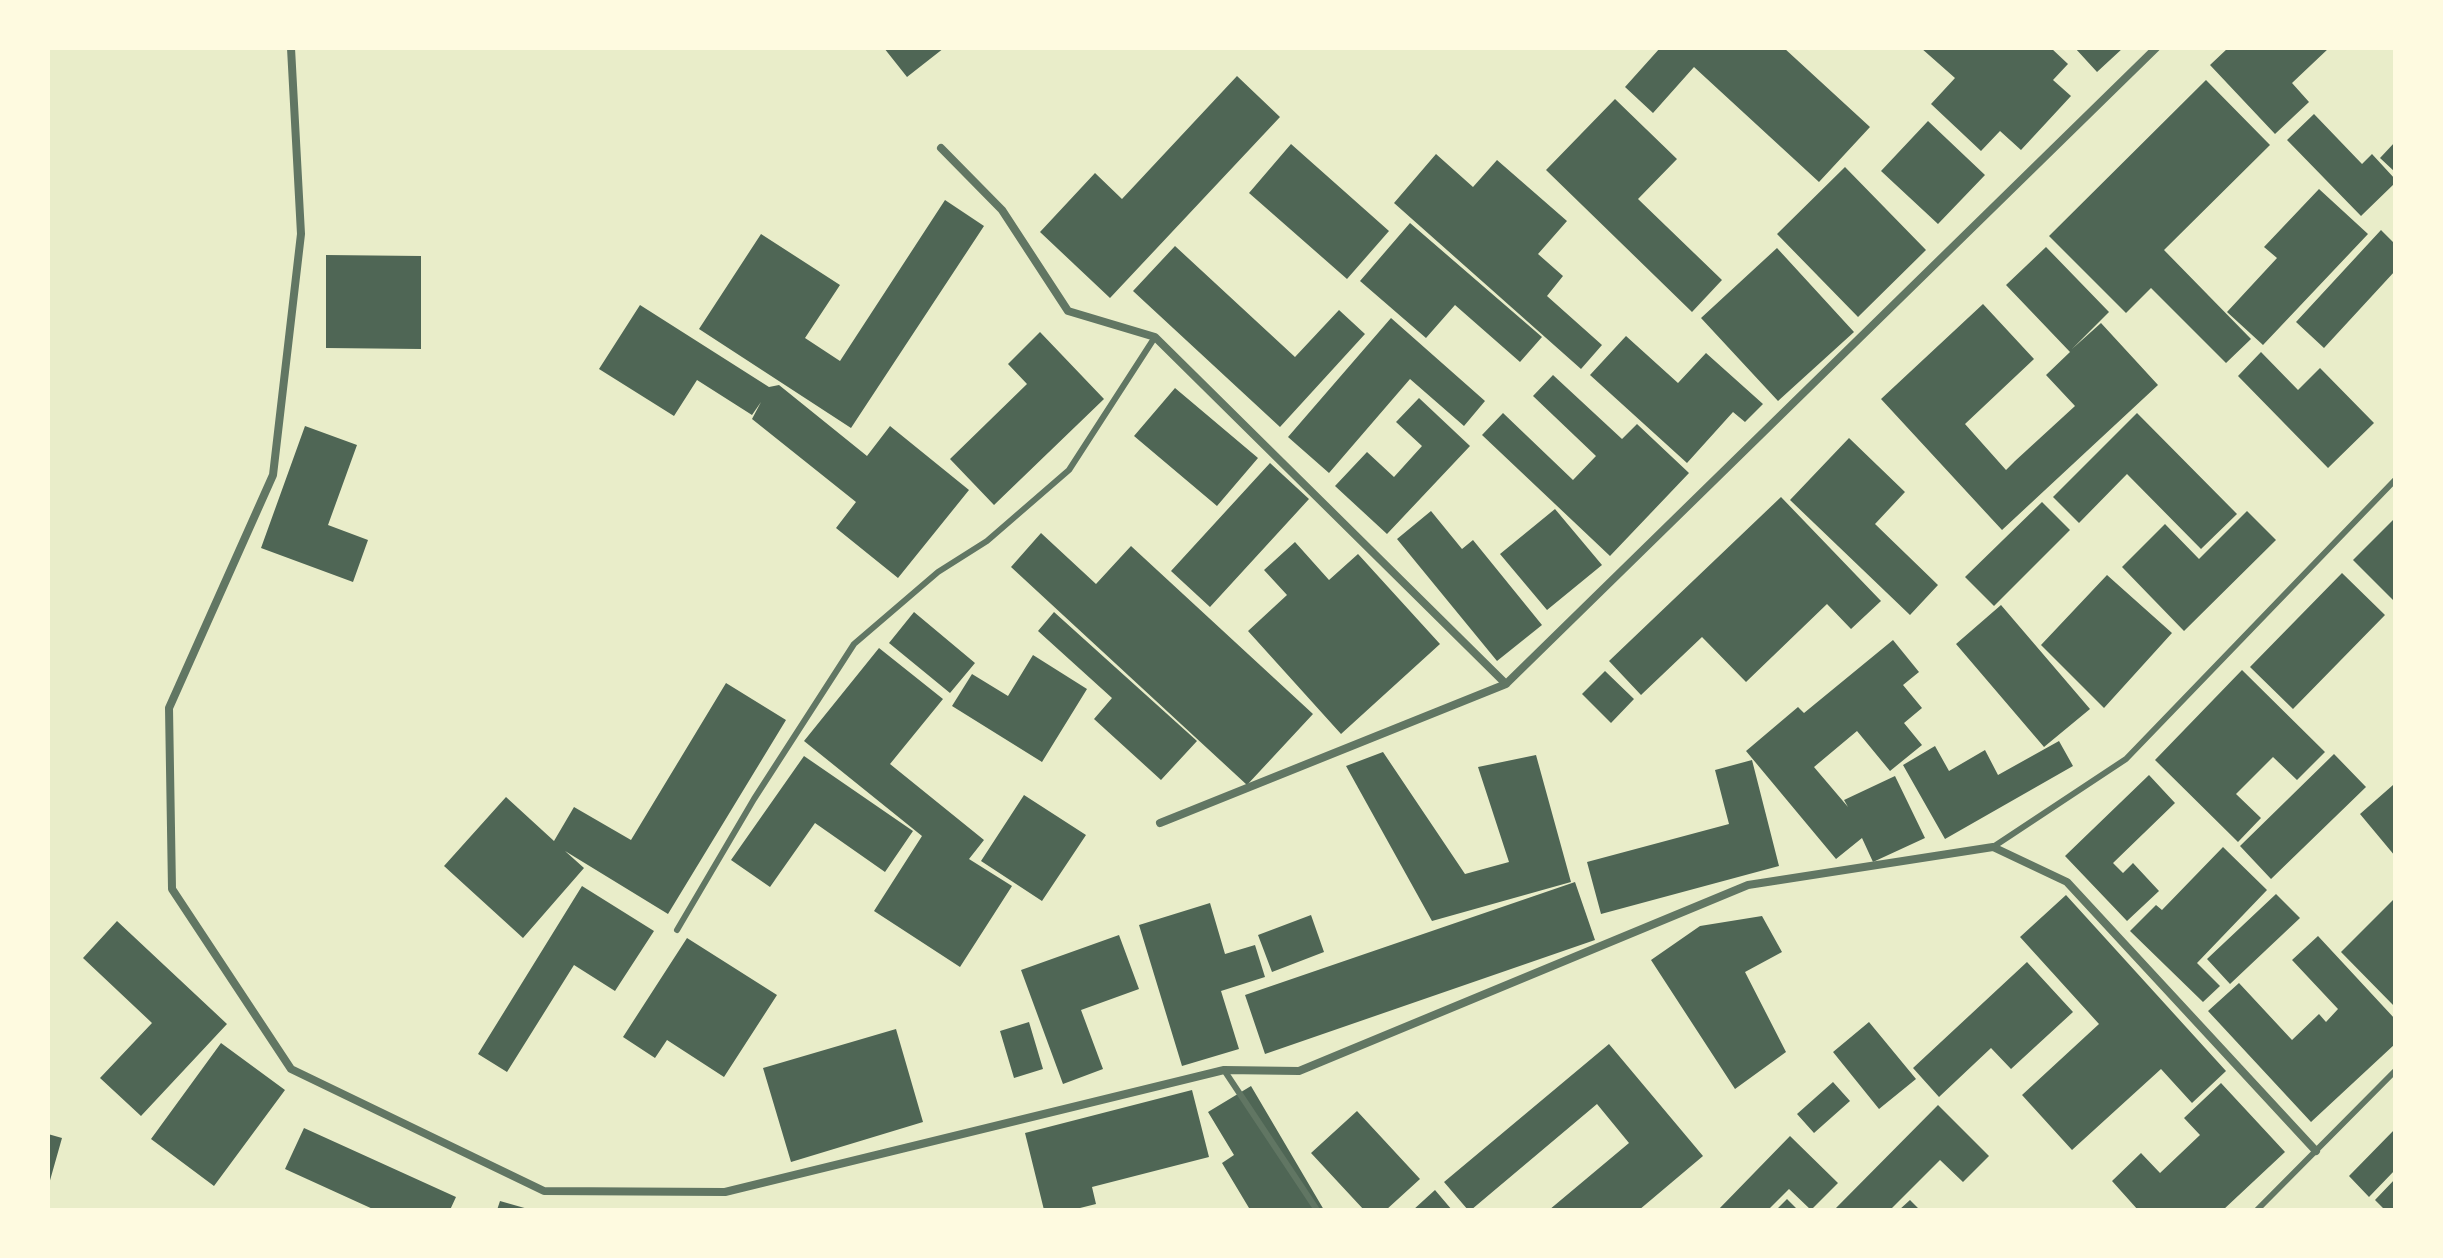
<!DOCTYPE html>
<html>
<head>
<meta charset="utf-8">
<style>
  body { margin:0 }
  #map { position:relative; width:2443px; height:1258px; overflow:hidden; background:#e9edc9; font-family:"Nunito Sans",sans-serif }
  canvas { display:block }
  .frame { position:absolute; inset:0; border:50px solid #fefae0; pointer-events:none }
</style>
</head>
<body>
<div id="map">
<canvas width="2443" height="1258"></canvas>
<div class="frame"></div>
</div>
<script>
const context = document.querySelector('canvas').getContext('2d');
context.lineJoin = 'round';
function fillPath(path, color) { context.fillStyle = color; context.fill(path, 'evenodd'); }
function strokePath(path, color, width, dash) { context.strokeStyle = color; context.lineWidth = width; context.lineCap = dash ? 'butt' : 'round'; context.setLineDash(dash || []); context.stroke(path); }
fillPath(new Path2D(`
  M884,48H944L907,77Z
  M1660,48H1784L1870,127L1819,182L1694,67L1653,113L1625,87Z
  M1921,48H2051L2068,64L2053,80L2071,96L2021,150L2000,131L1981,151L1931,104L1955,78Z
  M2075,48H2123L2097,72Z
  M2228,48H2329L2292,83L2309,102L2275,134L2210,65Z
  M1237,76L1280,117L1110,298L1040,232L1095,173L1122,199Z
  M2206,80L2270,145L2164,250L2251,339L2226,363L2151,288L2126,313L2049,236Z
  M1615,99L1677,159L1638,199L1722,280L1692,312L1546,170Z
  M2314,114L2362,164L2372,154L2395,179V183L2361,216L2287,140Z
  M1928,121L1985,175L1938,224L1881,171Z
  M2395,142V172L2380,158Z
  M1291,144L1389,231L1347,279L1249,193Z
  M1436,154L1473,187L1497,160L1567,221L1538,254L1563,276L1547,296L1602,345L1581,369L1394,203Z
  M1845,167L1926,250L1858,317L1777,234Z
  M2319,189L2368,234L2263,345L2227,312L2277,258L2264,247Z
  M945,200L984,226L851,428L699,329L761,234L840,285L805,338L840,361Z
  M1410,223L1542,337L1520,362L1455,305L1426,338L1360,281Z
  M2381,230L2395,244V271L2324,348L2296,322Z
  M1175,246L1295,357L1339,310L1365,334L1280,427L1133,291Z
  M2046,247L2109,312L2072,349L2101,323L2158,385L2002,530L1881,399L1983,304L2034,359L1965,424L2006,470L2015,461L2075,406L2046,375L2070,352L2006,285Z
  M1777,248L1854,332L1778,401L1701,318Z
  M326,255L421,256V349L326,348Z
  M640,305L769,387L779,385L867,456L890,426L969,490L898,578L836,528L856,502L752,419L761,402L752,415L697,380L674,416L599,369Z
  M1391,318L1485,401L1464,426L1410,379L1329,473L1288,437Z
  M1040,332L1104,399L994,505L950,459L1027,384L1008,364Z
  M1626,336L1678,383L1706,353L1763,404L1745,422L1733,412L1687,463L1590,375Z
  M2261,352L2298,390L2320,368L2374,423L2328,468L2238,376Z
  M1553,375L1622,439L1637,424L1689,473L1610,556L1482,435L1503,413L1573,480L1596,456L1533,396Z
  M1175,388L1258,458L1217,506L1134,436Z
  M1419,398L1470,446L1387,534L1335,486L1367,452L1394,477L1422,446L1396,422Z
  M2137,413L2237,514L2201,549L2127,474L2079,523L2053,497Z
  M305,426L357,445L328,525L368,540L353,582L261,548Z
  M1849,438L1905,492L1875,524L1938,585L1910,615L1790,500Z
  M1270,463L1309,499L1210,607L1171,571Z
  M1781,497L1881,601L1851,629L1827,604L1746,682L1702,637L1641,695L1609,661Z
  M2042,502L2070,530L1994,606L1965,577Z
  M1555,509L1602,565L1547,610L1500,554Z
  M1431,511L1462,549L1473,540L1542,625L1497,661L1397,539Z
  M2247,511L2276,540L2184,631L2122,567L2165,524L2199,559Z
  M2395,518V602L2353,560Z
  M1041,533L1096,584L1131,546L1313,714L1247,785L1011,567Z
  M1295,542L1329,580L1358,554L1440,644L1341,734L1248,631L1287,595L1264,570Z
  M2342,573L2385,615L2293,709L2250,667Z
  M2107,575L2172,633L2104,708L2041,645Z
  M2001,605L2090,709L2044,747L1956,644Z
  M914,612L975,663L950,693L889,643Z
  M1054,612L1197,741L1161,780L1094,719L1112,698L1038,631Z
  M1893,640L1919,672L1903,685L1922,708L1904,723L1922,745L1890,771L1857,731L1814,767L1848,807L1844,800L1895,776L1925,838L1873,862L1862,838L1836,859L1746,751L1798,707L1804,713Z
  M879,648L943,699L890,764L984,840L969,859L1012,886L960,967L874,911L922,836L804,741Z
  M1033,655L1087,689L1042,762L952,706L972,674L1008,696Z
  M2242,670L2325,752L2297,780L2273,757L2236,794L2261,818L2238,842L2155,760Z
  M1605,671L1634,699L1611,723L1582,694Z
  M726,683L786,720L668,914L565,851L584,868L523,938L444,866L506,797L554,841L574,807L631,840Z
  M2059,741L2073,766L1945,839L1903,765L1935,746L1949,771L1985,750L1998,775Z
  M1383,752L1465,874L1509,862L1478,767L1536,755L1571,882L1432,921L1346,766Z
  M2334,754L2366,787L2271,879L2240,846Z
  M804,756L913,831L885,872L815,823L770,887L731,860Z
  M1752,760L1779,866L1601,914L1587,862L1729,824L1715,770Z
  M2149,775L2175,803L2113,863L2123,873L2133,863L2159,891L2127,921L2065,856Z
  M2393,785L2395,787V856L2360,814Z
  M1024,795L1086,835L1042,901L981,861Z
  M2223,847L2267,890L2197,963L2220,986L2203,1002L2130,931L2156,905L2162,910Z
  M1575,882L1595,940L1265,1054L1245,995Z
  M582,886L654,931L615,991L574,965L507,1072L478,1054Z
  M2276,894L2300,918L2230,984L2207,959Z
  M2066,895L2226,1071L2192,1103L2161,1069L2072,1150L2022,1095L2099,1024L2020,937Z
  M2395,898V1007L2341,952Z
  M1210,903L1225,954L1255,945L1265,977L1221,991L1239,1049L1182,1066L1139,925Z
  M1311,915L1324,952L1272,972L1258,935Z
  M1762,916L1782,952L1745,972L1786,1052L1735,1089L1651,960L1700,926Z
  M117,921L227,1024L141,1116L100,1078L152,1023L83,958Z
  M1119,935L1139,989L1081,1010L1103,1069L1063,1084L1021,970Z
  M2318,936L2395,1019V1044L2311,1122L2208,1011L2239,983L2292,1040L2319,1014L2326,1022L2338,1009L2292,960Z
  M687,938L777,995L724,1077L667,1040L655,1058L623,1037Z
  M2027,962L2073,1012L2011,1069L1991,1048L1939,1097L1913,1068Z
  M1029,1022L1043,1069L1014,1078L1000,1031Z
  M1869,1022L1916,1079L1879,1109L1833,1052Z
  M896,1029L923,1122L791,1162L763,1068Z
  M221,1043L285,1090L214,1186L151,1139Z
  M1609,1044L1703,1156L1639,1210H1549L1629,1143L1597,1104L1471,1210H1468L1444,1182Z
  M1833,1082L1850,1101L1814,1133L1797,1114Z
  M2221,1083L2285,1152L2223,1210H2138L2112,1181L2141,1153L2160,1173L2200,1135L2184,1118Z
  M1251,1086L1324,1210H1245L1249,1208L1222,1163L1234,1155L1208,1112Z
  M1192,1090L1209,1157L1092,1187L1096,1204L1072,1210H1044L1025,1133Z
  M1938,1105L1989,1156L1963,1182L1940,1160L1890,1210H1834Z
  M1357,1111L1420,1179L1386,1210H1364L1311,1153Z
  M304,1128L456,1197L450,1210H375L285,1169Z
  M2395,1129V1170L2369,1197L2349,1176Z
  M48,1134L62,1138L49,1184H48Z
  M1790,1136L1838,1183L1811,1210L1789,1189L1768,1210H1718Z
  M2395,1179V1210H2385L2375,1200Z
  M1435,1190L1452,1210H1413Z
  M1787,1199L1798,1210H1776Z
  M1910,1200L1920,1210H1899Z
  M500,1201L528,1209V1210H497Z`), '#4f6655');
strokePath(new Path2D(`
  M1993,847L2126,759L2395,480
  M677,930L754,799L854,644L938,572L987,541L1069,470L1155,337
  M1224,1070L1317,1210
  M2257,1210L2395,1071`), '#617663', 6);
strokePath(new Path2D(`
  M291,48L301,234L273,475L169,708L172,889L291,1069L544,1191L725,1192L1224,1070L1299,1071L1748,885L1993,847L2067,882L2316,1151
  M941,148L1002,210L1068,311L1155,337L1506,684L2156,48
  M1160,823L1506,684`), '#617663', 8);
</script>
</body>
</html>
